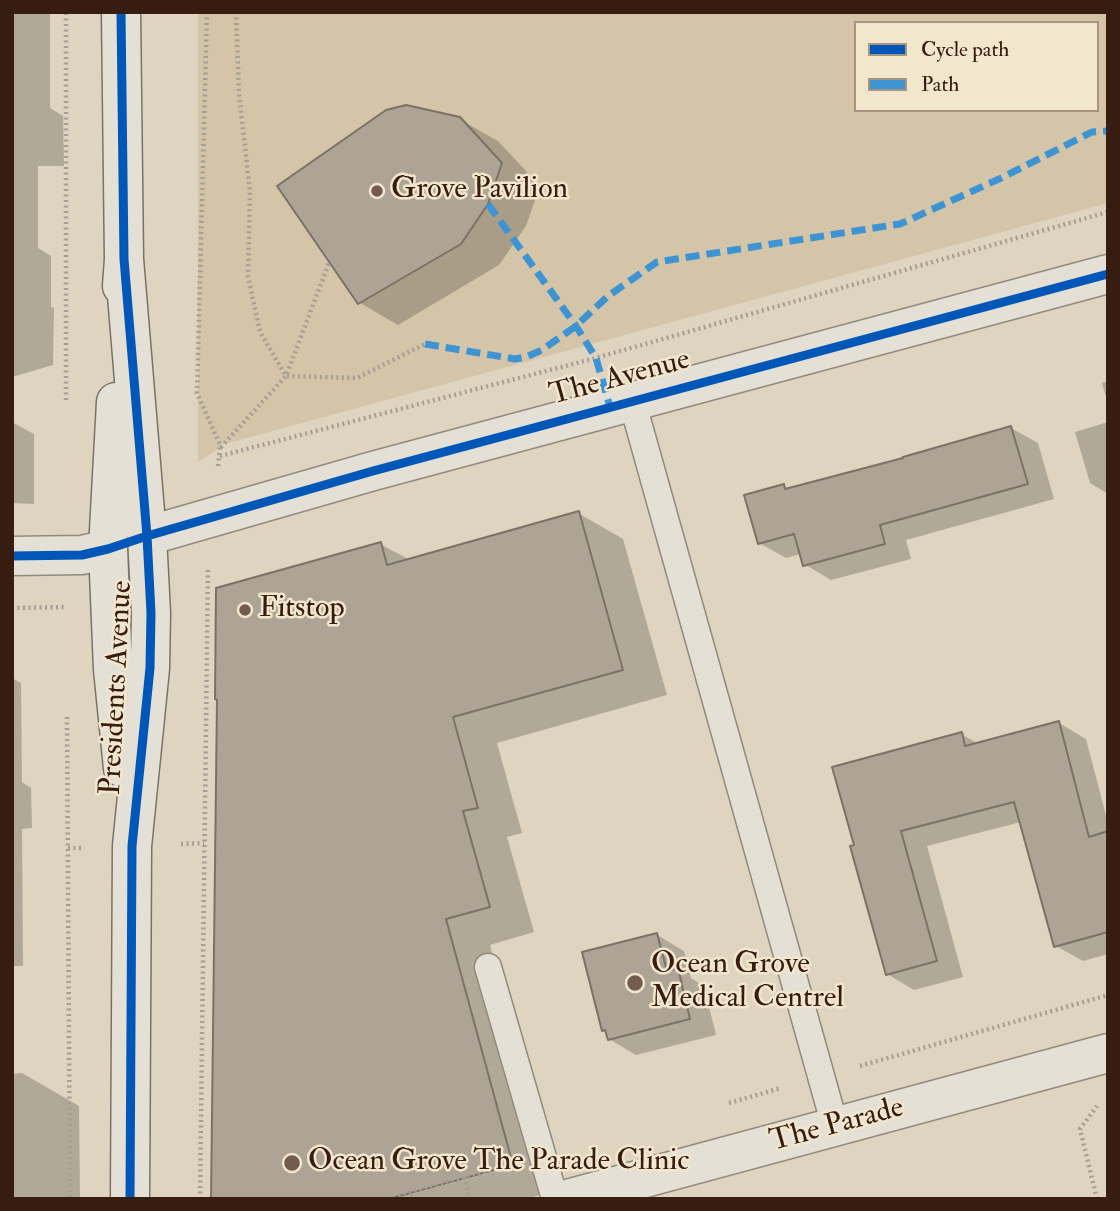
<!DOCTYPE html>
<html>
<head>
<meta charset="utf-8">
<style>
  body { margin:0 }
  #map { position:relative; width:1120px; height:1211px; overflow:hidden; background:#ded4bf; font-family:"IM FELL Double Pica",serif }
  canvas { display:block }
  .frame { position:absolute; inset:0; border:14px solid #361c11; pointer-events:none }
  .legend { position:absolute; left:854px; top:21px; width:245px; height:91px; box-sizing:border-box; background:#f2e6cd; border:2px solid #a79582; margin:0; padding:9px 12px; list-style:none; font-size:21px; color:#361c11 }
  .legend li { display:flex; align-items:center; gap:14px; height:35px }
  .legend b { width:35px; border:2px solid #a79582 }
</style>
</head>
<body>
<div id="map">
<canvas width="1120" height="1211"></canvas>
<div class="frame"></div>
<ul class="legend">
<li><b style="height:9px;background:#0057b8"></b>Cycle path</li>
<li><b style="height:9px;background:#3e94d3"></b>Path</li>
</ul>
</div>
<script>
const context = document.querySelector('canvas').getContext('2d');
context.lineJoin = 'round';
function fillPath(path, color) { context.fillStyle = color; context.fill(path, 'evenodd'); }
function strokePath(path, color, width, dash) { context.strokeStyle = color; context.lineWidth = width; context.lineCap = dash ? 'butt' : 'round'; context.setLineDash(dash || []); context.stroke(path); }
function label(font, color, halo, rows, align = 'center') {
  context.font = font + ' "IM FELL Double Pica",serif'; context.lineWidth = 5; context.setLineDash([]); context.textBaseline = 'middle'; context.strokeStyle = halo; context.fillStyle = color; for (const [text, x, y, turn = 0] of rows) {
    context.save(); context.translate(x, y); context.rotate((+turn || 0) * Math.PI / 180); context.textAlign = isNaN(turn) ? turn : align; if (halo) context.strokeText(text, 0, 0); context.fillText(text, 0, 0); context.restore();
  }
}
fillPath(new Path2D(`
  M198,12H1108V203L221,445V447L198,462ZM856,23H1097V110H856Z`), '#d4c5a9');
fillPath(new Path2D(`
  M12,12H50V108L63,116L64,166H38V248L51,256V307L54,308L53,365L12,377Z
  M459,119L498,141L540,186L526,226L499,265L398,325L360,303Z
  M1108,381V404L1102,383Z
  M12,422L34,434V504L12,503Z
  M1108,422V494L1090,483L1075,432Z
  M1011,428L1038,443L1054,499L906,540L911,559L831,580L804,564L801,554L786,558L759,543L783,486L790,490L905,460Z
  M578,513L623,539L667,695L497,743L522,833L507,837L534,932L490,945L557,1190L526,1199H394L522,1164L521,1161L381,1199L380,544L410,560Z
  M12,678L21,683L22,782L31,788L32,828L22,829L23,966H12Z
  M1059,723L1086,739L1108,823V954L1083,961L1056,946L1021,822L927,846L963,977L914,990L887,974L852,847L961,734L979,744Z
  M657,935L684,951L691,978L704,986L716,1035L636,1055L609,1039L607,1032L603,1030Z
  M22,1073L79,1106L80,1197L83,1199H12V1074Z`), '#0003');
const building = new Path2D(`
  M406,105L460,117L502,163L488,204L461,244L358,304L277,186L386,110Z
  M1011,426L1028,484L880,525L885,544L803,566L794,534L758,544L744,495L784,484L785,489L903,458V457Z
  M579,511L623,670L453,717L478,808L463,811L490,907L446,919L513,1165L389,1199H211L217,700L215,699L216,588L381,542L387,565Z
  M1059,721L1089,837L1108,831V932L1054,947L1014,802L901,831L937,961L886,975L850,846L854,845L832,767L962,732L965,746Z
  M657,933L667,971L678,968L690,1019L608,1040L605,1030L602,1031L582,952Z`);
fillPath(building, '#ada496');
strokePath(building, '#7b7266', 2);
const lane = new Path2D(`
  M632,401L835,1126
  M488,967L555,1199`);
const street = new Path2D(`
  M147,536L373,471L1108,274
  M12,556L82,555L108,549
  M567,1199L1108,1053`);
const secondary = new Path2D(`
  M121,12L124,259L122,286
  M124,259L147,536L151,613L150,668L132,846L130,1199
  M116,402L108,549L113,669L123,768`);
strokePath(lane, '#938a7d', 29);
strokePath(street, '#938a7d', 41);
strokePath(secondary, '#7b7266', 41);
strokePath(new Path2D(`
  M207,12L197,393L221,447L286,376L329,263
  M236,12L239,94L250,191L248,276L260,332L286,376L357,378L425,344
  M66,400V12
  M220,456L596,358L1108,212
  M218,466L220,446
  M12,608L65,607
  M67,717L70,1199
  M181,844L204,843
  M68,848H84
  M860,1066L1108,995
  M729,1103L781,1088
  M464,1177L470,1199
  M200,1199L208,568
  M388,1199L505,1166
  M1097,1199L1080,1129L1097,1106`), '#a59e95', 4.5, [2, 3.5]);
strokePath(lane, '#e5e0d5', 26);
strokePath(street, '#e5e0d5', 38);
strokePath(secondary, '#e5e0d5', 38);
strokePath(new Path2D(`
  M488,204L576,326L596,358L610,407
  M425,344L515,359L526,357L542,350L576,326L608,296L657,262L900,224L999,179L1092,132L1108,131`), '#3e94d3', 7, [14, 7]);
strokePath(new Path2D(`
  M121,12L124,259L147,536L151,613L150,668L132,846L130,1199
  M12,556L82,555L108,549L147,536L373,471L1108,274`), '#0057b8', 9);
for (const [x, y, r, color] of [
  [377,191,7,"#715c4e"],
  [245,610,7,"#715c4e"],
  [635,983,9,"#715c4e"],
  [292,1163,9,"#715c4e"]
]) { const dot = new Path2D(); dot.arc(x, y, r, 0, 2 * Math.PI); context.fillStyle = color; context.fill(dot); strokePath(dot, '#f2e6cd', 2.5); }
label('30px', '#361c11', '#f2e6cd', [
  ["Grove Pavilion",391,191],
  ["Fitstop",259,610],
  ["Ocean Grove",651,966],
  ["Medical Centrel",651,1000],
  ["Ocean Grove The Parade Clinic",308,1163]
], 'left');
label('30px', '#361c11', '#f2e6cd', [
  ["The Avenue",620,379,-15],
  ["Presidents Avenue",118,688,-87],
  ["The Parade",837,1126,-15]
]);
</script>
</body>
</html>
